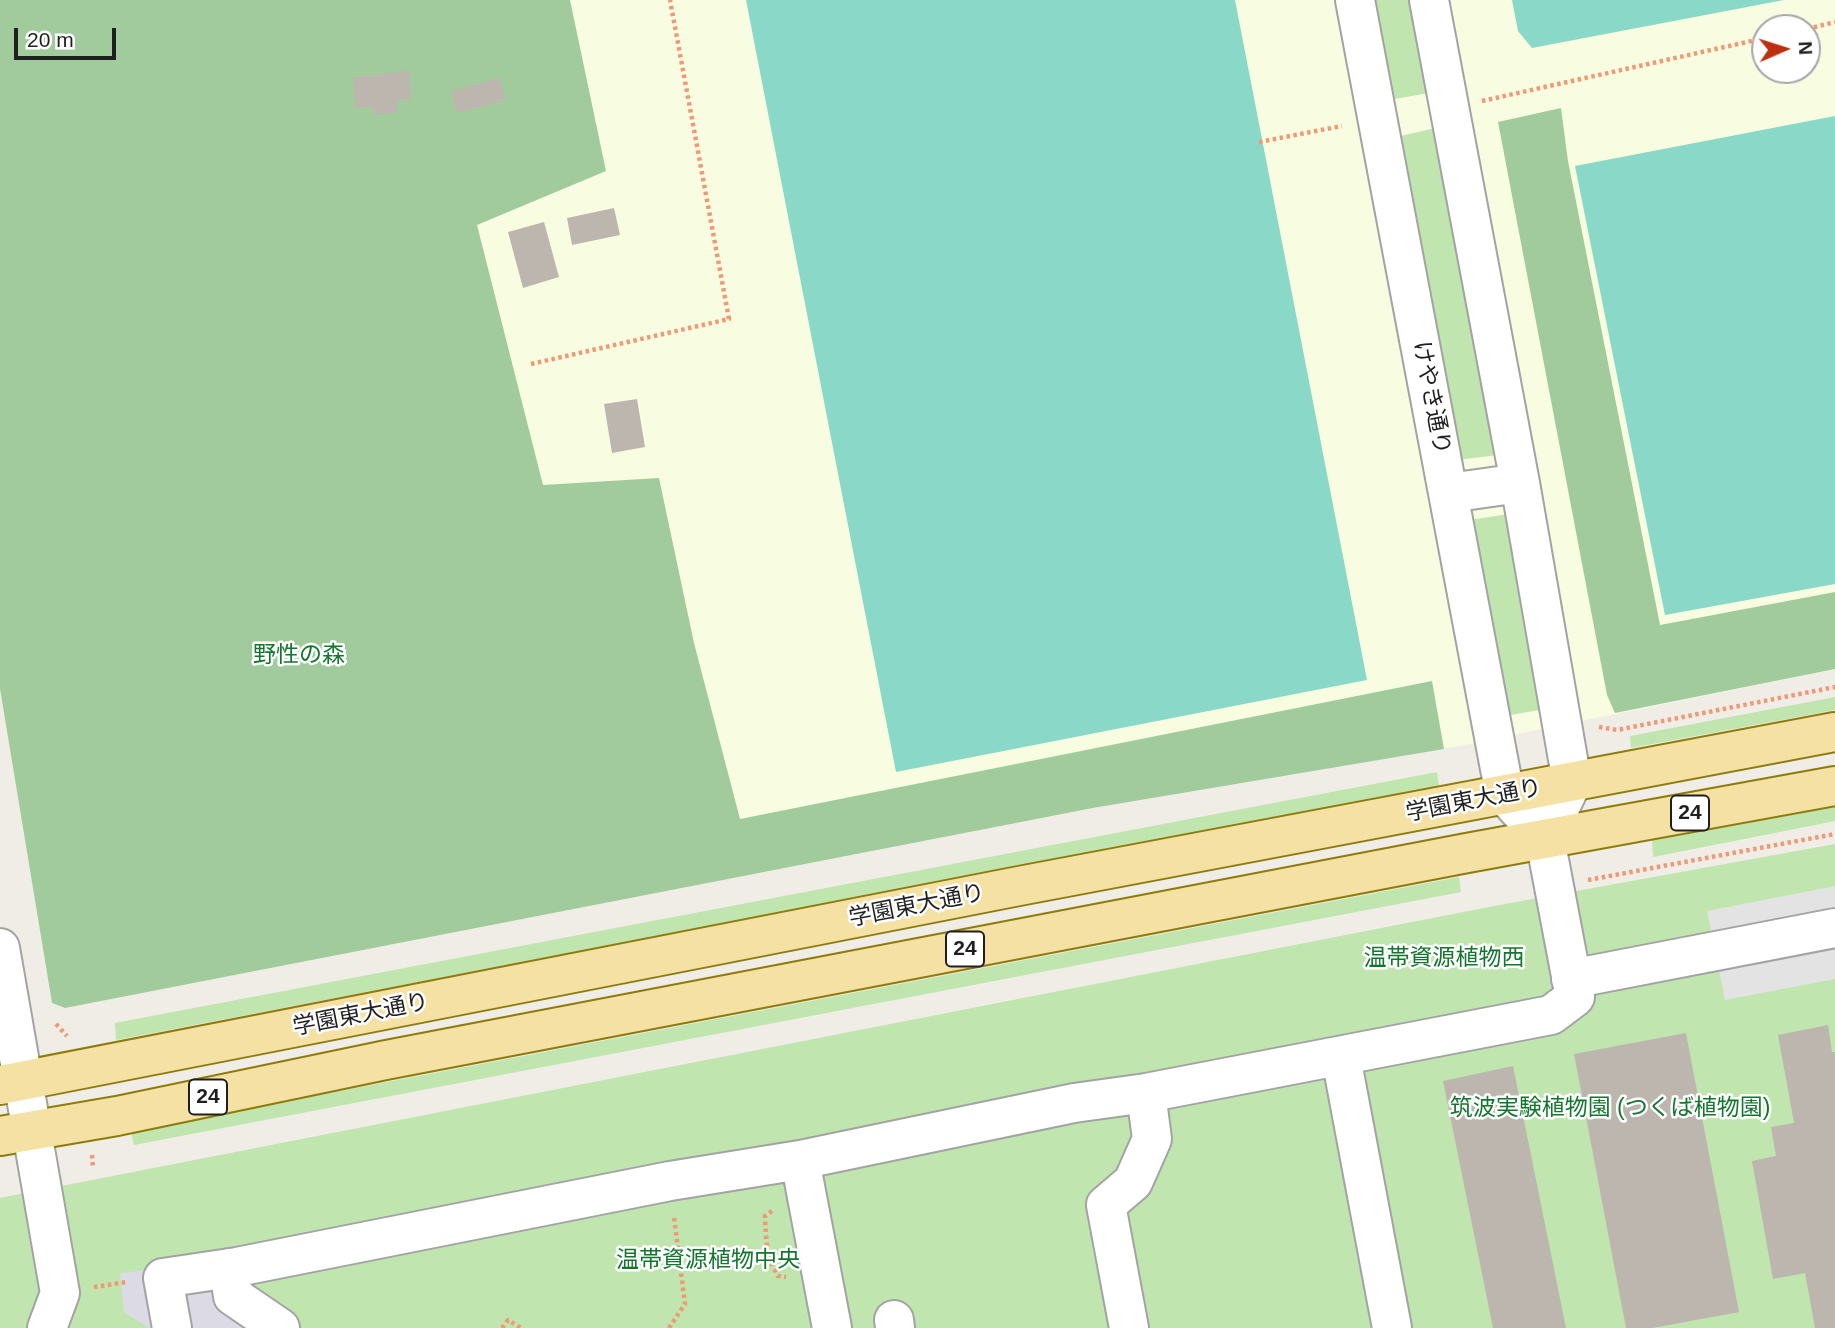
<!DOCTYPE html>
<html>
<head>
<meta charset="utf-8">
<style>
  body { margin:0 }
  #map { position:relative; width:1835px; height:1328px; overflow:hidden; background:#efede6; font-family:Arial,sans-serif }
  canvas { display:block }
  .north { position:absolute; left:1751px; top:14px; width:70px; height:70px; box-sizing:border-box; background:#fff; border:2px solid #a5a5a5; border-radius:50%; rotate:87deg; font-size:19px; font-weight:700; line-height:28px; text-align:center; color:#1f1f1f }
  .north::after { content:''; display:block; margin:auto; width:24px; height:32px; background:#be2f0f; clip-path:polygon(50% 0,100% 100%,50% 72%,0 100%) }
  .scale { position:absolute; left:14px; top:28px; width:102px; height:32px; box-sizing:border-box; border:4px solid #1f1f1f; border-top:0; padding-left:9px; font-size:21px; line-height:24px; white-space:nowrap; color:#1f1f1f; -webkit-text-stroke:5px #fff; paint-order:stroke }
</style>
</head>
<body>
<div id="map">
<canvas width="1835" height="1328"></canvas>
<div class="north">N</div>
<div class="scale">20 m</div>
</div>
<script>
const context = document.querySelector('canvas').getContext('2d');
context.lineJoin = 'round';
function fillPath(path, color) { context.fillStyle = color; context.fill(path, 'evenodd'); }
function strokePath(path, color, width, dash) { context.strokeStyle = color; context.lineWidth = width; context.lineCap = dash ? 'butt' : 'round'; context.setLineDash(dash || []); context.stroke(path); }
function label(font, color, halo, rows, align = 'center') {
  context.font = font + ' Arial,"Noto Sans JP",sans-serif'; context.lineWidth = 5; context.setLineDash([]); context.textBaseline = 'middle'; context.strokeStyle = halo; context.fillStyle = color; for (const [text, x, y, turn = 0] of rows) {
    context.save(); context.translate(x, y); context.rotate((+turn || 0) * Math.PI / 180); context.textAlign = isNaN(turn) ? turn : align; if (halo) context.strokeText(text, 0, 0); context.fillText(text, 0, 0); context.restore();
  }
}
fillPath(new Path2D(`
  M0,0H1835V669L1459,746L1093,808L65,1008L52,1003L0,689ZM1765,28H1807V70H1765Z`), '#f8fde1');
fillPath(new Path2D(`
  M1370,0H1411L1429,93L1389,100Z
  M1436,128L1498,455L1457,460L1396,137Z
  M1509,514L1545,709L1505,716L1469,520Z
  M1835,697V710L1631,748L1630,736Z
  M1437,772L1439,786L116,1040L115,1023Z
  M1835,805V821L1653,857L1652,839Z
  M1835,844V1328H0V1198L1494,906Z
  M1459,877L1461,892L134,1145L131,1131Z`), '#c0e5af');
fillPath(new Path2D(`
  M0,0H570L606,171L477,225L543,485L659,478L694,643L740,819L1432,681L1444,749L1093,808L65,1008L52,1003L0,689Z
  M1561,108L1568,161L1660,625L1835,592V669L1615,713L1607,695L1498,122Z`), '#a2cb9d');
fillPath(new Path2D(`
  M746,0H1235L1367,680L896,772Z
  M1512,0H1784L1532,48L1518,31Z
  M1835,116V584L1665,615L1575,166Z`), '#89d8c8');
fillPath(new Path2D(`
  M1835,886V979L1725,1000L1707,911Z`), '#e3e3e3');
fillPath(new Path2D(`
  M236,1260L251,1328H149L124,1312L120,1273Z`), '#dcdae4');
fillPath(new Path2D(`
  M409,70L411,99L397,100V112L374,115L372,107L355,108L353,78Z
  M499,78L506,100L457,113L451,91Z
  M614,208L620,235L572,245L567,218Z
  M544,222L559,277L523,288L508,232Z
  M637,399L645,447L612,453L604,404Z
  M1828,1025L1832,1052H1835V1328H1815L1805,1273L1773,1279L1752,1161L1776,1156L1771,1127L1794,1123L1778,1035Z
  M1686,1033L1739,1312L1653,1328H1626L1574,1054Z
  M1513,1066L1566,1328H1493L1443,1081Z`), '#bcb6af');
const minor = new Path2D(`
  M1429,0L1520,483L1572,782L1545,839
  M1449,493L1520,483
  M0,948L60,1293L47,1328
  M1571,979L1835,928
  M1341,1057L1392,1328
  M800,1160L832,1328
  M229,1268L233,1296L280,1328
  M894,1320L895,1328
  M172,1328L163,1278L237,1267L670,1181L800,1160L1074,1103L1146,1093L1551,1015L1575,997L1545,839L1505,795L1355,0
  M1129,1328L1106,1205L1133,1182L1152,1139L1146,1093`);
const major = new Path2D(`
  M0,1085L1019,886L1835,732
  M0,1136L117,1116L386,1060L1467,853L1835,786`);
strokePath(minor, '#a3a3a3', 42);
strokePath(major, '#8e7b0b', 42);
strokePath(new Path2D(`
  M1807,29L1835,22
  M1482,101L1765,38
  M1259,142L1342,126
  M531,364L729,319L670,0
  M1599,727L1617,730L1835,687
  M1588,880L1835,834
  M56,1024L67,1036
  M92,1155L93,1167
  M772,1211L765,1216C766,1239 766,1256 778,1276L786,1277
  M94,1287L127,1282
  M502,1328L508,1320L521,1328
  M669,1328L685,1304L674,1217`), '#ef9976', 4.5, [3.5, 3.5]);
strokePath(minor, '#fff', 38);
strokePath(major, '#f5e1a4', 38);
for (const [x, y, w] of [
  [1690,813,38],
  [965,949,38],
  [208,1097,38]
]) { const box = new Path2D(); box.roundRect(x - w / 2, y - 17.5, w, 35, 5); context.fillStyle = '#fff'; context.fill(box); strokePath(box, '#1f1f1f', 2); }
label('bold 21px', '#1f1f1f', null, [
  ["24",1690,813],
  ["24",965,949],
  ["24",208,1097]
]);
label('23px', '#1f1f1f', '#fff', [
  ["けやき通り",1431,398,79],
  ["学園東大通り",1474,801,-11],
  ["学園東大通り",917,906,-11],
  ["学園東大通り",361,1015,-11]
]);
label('23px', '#14762e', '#fff', [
  ["野性の森",299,656],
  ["温帯資源植物西",1444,959],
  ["筑波実験植物園 (つくば植物園)",1610,1109],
  ["温帯資源植物中央",708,1261]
]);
</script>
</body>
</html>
